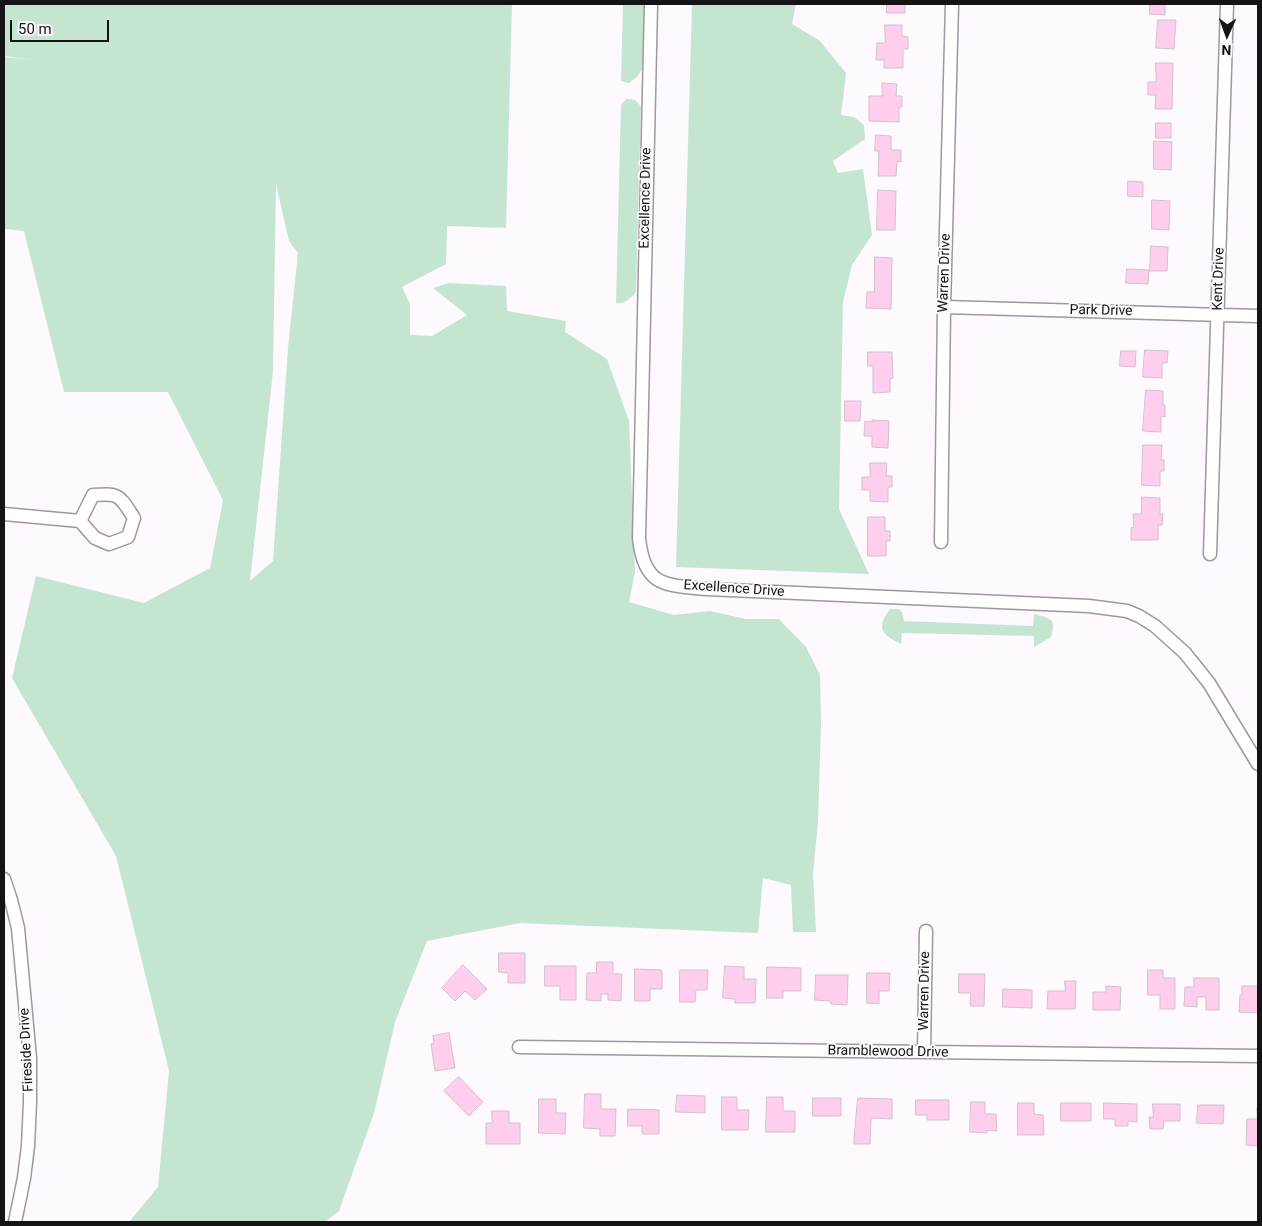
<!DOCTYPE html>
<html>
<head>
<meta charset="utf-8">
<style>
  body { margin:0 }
  #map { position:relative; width:1262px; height:1226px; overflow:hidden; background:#fdf9ff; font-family:Roboto,sans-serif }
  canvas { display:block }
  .frame { position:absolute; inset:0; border:5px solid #161317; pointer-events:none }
  .north { position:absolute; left:1202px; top:10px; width:50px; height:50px; -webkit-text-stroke:4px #fdf9ff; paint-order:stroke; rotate:182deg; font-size:14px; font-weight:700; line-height:20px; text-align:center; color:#161317 }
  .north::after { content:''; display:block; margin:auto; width:18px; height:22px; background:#161317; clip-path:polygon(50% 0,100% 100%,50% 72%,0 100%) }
  .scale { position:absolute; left:10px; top:20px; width:99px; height:22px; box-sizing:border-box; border:2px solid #161317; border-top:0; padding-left:6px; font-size:15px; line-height:18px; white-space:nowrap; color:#161317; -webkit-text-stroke:4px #fdf9ff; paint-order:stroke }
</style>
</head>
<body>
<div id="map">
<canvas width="1262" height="1226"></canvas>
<div class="frame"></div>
<div class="north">N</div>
<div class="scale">50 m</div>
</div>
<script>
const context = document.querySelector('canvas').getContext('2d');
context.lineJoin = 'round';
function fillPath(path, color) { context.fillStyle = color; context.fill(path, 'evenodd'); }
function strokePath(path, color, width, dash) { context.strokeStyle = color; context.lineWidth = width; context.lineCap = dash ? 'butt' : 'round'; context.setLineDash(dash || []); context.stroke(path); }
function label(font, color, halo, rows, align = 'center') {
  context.font = font + ' Roboto,sans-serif'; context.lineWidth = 4; context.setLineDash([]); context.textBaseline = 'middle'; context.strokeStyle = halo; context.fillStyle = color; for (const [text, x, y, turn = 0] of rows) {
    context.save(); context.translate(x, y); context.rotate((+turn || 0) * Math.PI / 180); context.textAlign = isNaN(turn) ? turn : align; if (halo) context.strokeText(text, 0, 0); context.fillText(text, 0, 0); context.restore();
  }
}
fillPath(new Path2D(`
  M4,4H512L506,228L447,226L446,264L402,287L410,304V335L432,336L467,315L433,288L449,283L506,286L507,311L566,321L565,332L607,359L629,421L635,572L629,602L674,615L710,611L746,619H779L806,647L820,675L821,722L818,822L813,873L816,932H793L791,885L763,878L758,933L520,923L427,941L395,1022L374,1113L339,1211L325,1222H129L158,1187L169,1071L116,856L12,678L36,576L144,603L210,568L223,500L168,392H64L24,231L4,229V57L33,60L4,56ZM276,184L289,241L298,253L288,348L273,561L250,581L273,371Z
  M623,4H644L643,68L637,77L629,83L621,81Z
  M692,4H796L792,24L820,41L846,73L841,115L854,117L864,125L865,139L833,161L838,173L863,169L872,235L852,265L843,302L839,509L869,574L676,567Z
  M626,99C634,99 637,100 641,107L636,292C630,299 625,304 616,303L621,105Z
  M890,609H899L902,612L904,621L1033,626L1034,614C1050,618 1057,619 1051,637L1034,647V636L902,633L901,644C881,634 876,628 890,609Z`), '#c4e5cf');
const building = new Path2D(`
  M887,4H905V13H887Z
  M1150,4H1165V15L1150,14Z
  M1158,20H1176L1174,49L1156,48Z
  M885,25H902V36L908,37V49H903V68H884V60H876L877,43H885Z
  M1156,63H1173L1172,109H1155L1156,95H1148V82H1156Z
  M882,83L897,84L896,96H902V107H899V122L869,121V96H882Z
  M1156,123H1171V138H1156Z
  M876,135L891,136V150H901V162L897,161L896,176H878L879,151H875Z
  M1154,141L1172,142L1171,170L1154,169Z
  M1128,181L1143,182V197L1128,196Z
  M878,190L896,191L895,230H877Z
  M1152,200L1170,201L1169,230L1152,229Z
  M1151,246L1168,247L1167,271H1150Z
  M875,257L892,258L891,309L866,308L867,292H874Z
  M1127,269L1149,270L1148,284L1126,283Z
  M1145,350L1168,351L1167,363H1162V378L1143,377Z
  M1121,351H1136L1135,367L1120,366Z
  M868,352H892L893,378L890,379V392L873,393V366H868Z
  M1146,390L1163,391V405H1165V417L1161,416V432L1143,431Z
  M845,401H861L860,421H845Z
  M872,420L889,421L888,448L872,447V436H864L865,421L872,422Z
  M1143,445H1162L1161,460H1164V471H1160V486L1142,485Z
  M870,463H887L886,476H892V487H888V502L870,501V490H862V477H870Z
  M1142,497L1160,498V514H1163L1162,525H1158V540H1131V528L1134,527L1133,514H1141Z
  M868,517H885V531H890V541H886V556H868Z
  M499,953H525V983H508V973L499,972Z
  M597,962H613V974H622L621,1001L608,1000V994H601V1001L586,1000L587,973H596Z
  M463,965L487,989L475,1000L465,991L455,1001L442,988Z
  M545,966H576V1000H560V986H545Z
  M725,966L744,967V979H756L755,1003H735V999L723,998Z
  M767,967L801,968V991H783V998H767Z
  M635,969L662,970V989H650V1001H635Z
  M680,970H708L707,990H696L695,1002H680Z
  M1148,970H1163V978H1175V1009H1160V995H1148Z
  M867,973H890L889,991H879V1004L867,1003Z
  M959,974H985L984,1006H970L971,993H959Z
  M816,975H848L847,1005L831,1004L830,1001L815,1000Z
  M1194,978H1219V1010H1206V997H1197V1007L1184,1006L1185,987H1194Z
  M1065,981H1076L1075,1009H1047L1048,991H1065Z
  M1106,986L1121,987L1120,1010H1093V992H1106Z
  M1242,986H1258V1013L1239,1012L1240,995H1242Z
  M1003,989L1032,990V1008L1003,1007Z
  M449,1033L455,1068L435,1071L431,1044L434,1043L433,1036Z
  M459,1077L483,1102L469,1116L444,1091Z
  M585,1094H601V1109H616L615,1136H600V1129L584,1128Z
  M677,1095L705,1096V1113L676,1112Z
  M722,1097H737V1110H749L748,1130H722Z
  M767,1097H783V1111H795V1132H766Z
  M813,1098H841V1116H813Z
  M858,1098L892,1099V1119L871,1118L870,1144H854Z
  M539,1099H556V1113H566L565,1134L539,1133Z
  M916,1100H949V1120H927V1115H916Z
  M971,1102H985V1114H996L997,1131L987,1130V1133L970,1132Z
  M1018,1103H1034V1114L1043,1115L1044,1135H1018Z
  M1061,1103H1091V1121H1061Z
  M1104,1103L1137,1104V1122L1128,1121V1126H1115V1119H1104Z
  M1153,1104H1180V1121H1164L1163,1129H1150L1149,1117H1153Z
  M1198,1105H1224L1223,1124L1197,1123Z
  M1257,1108L1258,1146L1246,1145L1247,1119H1258Z
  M628,1109L659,1110V1134H642V1126H628Z
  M492,1111H509V1123H520V1144H486V1123H492Z`);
fillPath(building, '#ffceed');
strokePath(building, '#cec3ca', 1);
const minor = new Path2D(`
  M651,4L639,538C644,587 665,585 707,589L1089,606L1127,611L1139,616L1155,626L1185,653L1209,683L1258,764
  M944,307L1258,316
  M4,514L80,521L95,538L109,544L128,537L134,518C119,495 120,493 93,495L80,521
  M941,542L944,307L952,4
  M1210,554L1227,4
  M4,879L11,900L18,928L30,1058V1102L28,1146L24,1178L15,1222
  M519,1047L1258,1056
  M924,1052L926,931`);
strokePath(minor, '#9e97a0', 15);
strokePath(minor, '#fff', 12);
label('14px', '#161317', '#fdf9ff', [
  ["Excellence Drive",646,198,-89],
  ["Warren Drive",945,273,-88],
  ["Kent Drive",1219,279,-88],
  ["Park Drive",1101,311,1],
  ["Excellence Drive",734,589,4],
  ["Warren Drive",925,991,-89],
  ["Fireside Drive",27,1050,-93],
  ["Bramblewood Drive",888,1052,1]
]);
</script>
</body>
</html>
